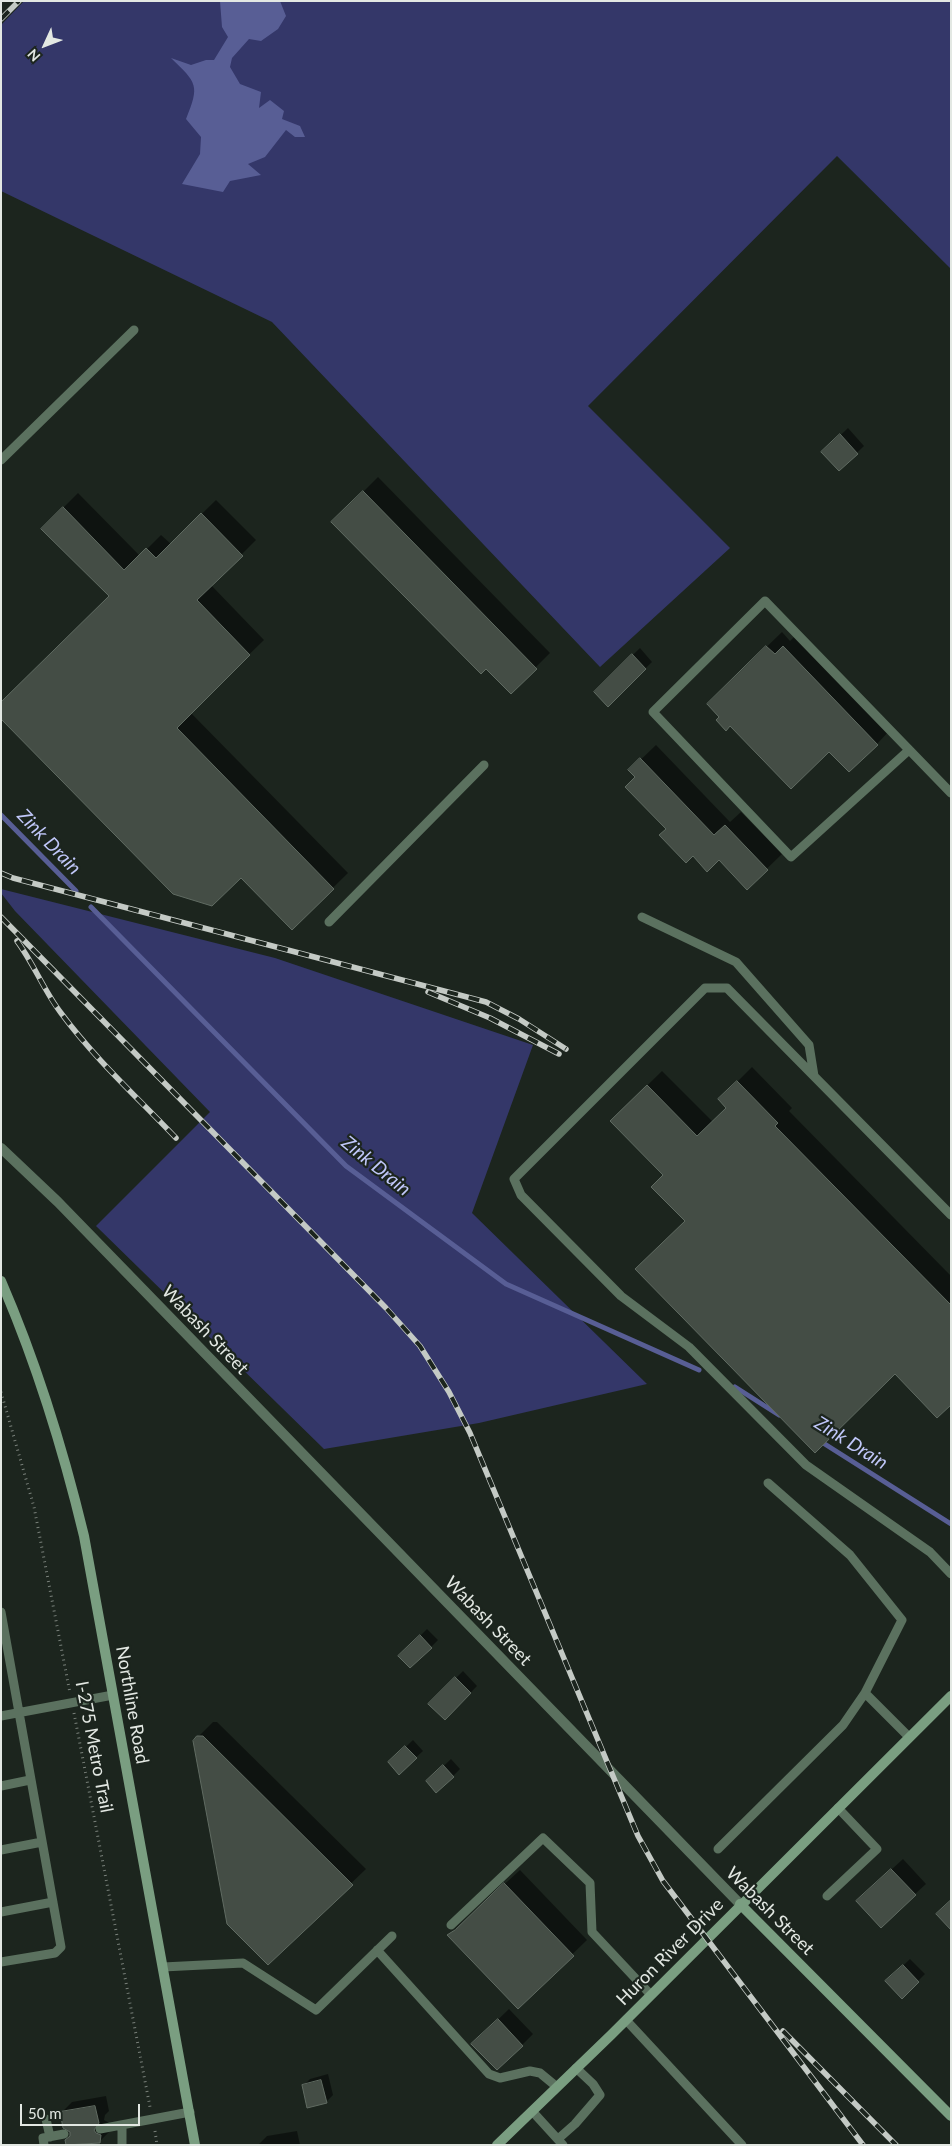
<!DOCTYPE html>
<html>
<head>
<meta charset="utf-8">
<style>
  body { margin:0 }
  #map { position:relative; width:952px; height:2146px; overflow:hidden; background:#1c251e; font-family:Lato,sans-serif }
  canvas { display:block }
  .frame { position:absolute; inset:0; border:2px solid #e3e8e3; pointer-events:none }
  .north { position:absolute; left:20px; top:20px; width:50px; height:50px; -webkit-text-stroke:4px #1c251e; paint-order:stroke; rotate:227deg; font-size:14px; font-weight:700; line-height:20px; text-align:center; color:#e3e8e3 }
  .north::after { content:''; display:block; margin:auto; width:18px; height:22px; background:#e3e8e3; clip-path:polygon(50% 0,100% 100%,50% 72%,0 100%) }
  .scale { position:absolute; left:20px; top:2104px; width:120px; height:22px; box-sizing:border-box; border:2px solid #e3e8e3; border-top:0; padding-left:6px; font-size:15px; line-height:18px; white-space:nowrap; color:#e3e8e3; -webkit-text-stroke:4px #1c251e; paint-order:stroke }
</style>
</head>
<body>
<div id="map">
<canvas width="952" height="2146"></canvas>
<div class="frame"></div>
<div class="north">N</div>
<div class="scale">50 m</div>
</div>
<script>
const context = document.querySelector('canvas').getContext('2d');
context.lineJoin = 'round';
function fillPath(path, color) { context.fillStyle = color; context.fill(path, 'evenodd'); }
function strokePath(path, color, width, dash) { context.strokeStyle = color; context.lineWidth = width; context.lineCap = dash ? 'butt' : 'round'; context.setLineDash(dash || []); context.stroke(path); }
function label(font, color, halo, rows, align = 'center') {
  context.font = font + ' Lato,sans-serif'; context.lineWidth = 4.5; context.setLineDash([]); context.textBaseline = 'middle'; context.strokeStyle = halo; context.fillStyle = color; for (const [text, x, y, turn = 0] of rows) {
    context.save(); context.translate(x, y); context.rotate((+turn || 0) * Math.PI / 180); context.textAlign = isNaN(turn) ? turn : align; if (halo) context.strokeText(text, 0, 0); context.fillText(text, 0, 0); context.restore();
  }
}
fillPath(new Path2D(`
  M24,1H951V269L837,156L588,406L730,548L600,667L272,322L1,191V25Z
  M1,889L275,958L533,1045L472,1213L647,1384L479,1423L324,1449L96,1226L210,1112L15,911L1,893Z`), '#343769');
fillPath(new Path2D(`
  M220,1H280L286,16L278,29L261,41L249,39L232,58L230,67L240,84L261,92L259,108L270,100L284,111L282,119L300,126L305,137H295L286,130L265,157L248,164L261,175L230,181L223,192L182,184L200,154L201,137L186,119C200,85 197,83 171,58L191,65L206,60H214L228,37L222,27Z`), '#585e95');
fillPath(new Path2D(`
  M848,428L864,446L839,470L823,452Z
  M378,477L550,653L511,692L333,522Z
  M78,493L140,556L161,535L171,544L216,500L256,540L211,585L264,640L190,712L348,873L292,928L241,876L111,596L42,529Z
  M782,632L790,641L798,633L891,729L877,744L829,750L721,716L723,689Z
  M640,648L652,662L608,705L595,692Z
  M656,745L730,822L741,812L782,854L747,888L719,859L667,828L637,777L630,770Z
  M752,1067L792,1108L789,1111L951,1276V1403L895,1373L686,1221L665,1175L611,1121L662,1071L713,1122L728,1108L720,1099Z
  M427,1629L438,1640L431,1647L407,1649Z
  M463,1671L477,1686L445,1719L430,1704Z
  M213,1722H217L366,1869L268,1963L194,1741Z
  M413,1740L423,1751L399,1773L390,1762Z
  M451,1759L460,1769L453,1776L428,1781Z
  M903,1859L926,1884L915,1894L869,1890Z
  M520,1870L587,1940L518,2007L449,1935Z
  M910,1959L925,1974L902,1997L887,1981Z
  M509,2009L533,2034L522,2045L484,2033Z
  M328,2074L333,2095L326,2102L303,2086L310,2079Z
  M106,2096L109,2111L105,2115L104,2120L111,2124L110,2131L99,2142L67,2145L71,2132L61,2113L72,2102Z
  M297,2131L300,2145H258L267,2136Z`), '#0007');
strokePath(new Path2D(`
  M1,815L76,891
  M91,907L346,1166L506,1284L699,1370
  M735,1387L779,1415
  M820,1441L951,1524`), '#585e95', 5);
const building = new Path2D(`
  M840,434L858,454L839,471L821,452Z
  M363,491L537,669L511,694L486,669L481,674L331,522Z
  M63,507L124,570L146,548L156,558L201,513L243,556L197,600L250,655L177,728L334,889L292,930L241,878L212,906L173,894L1,719V702L109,596L41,529Z
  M766,646L775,654L783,646L878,745L849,772L829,752L791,789L730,726L726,731L716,720L719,717L707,704Z
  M632,654L646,669L608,707L594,692Z
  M640,758L714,835L725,825L768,870L747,890L719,860L707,872L693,856L686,863L659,835L666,829L625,787L635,777L628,770Z
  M737,1081L778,1123L775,1126L951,1305V1405L937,1418L895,1374L815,1453L635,1269L685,1221L651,1187L663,1175L610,1121L647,1085L697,1136L726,1108L718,1099Z
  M420,1635L432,1648L410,1668L398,1656Z
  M455,1677L471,1693L445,1720L428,1704Z
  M197,1736H203L353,1885L268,1965L227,1924L193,1741Z
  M405,1746L417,1758L399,1775L388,1762Z
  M443,1765L454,1777L436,1793L426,1781Z
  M891,1869L916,1895L881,1928L856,1901Z
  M504,1883L574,1956L518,2009L447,1935L455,1930Z
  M951,1900V1930L936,1914Z
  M903,1965L919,1982L902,1999L885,1981Z
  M498,2019L523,2046L497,2070L471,2044Z
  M321,2080L327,2103L307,2108L302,2085Z
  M95,2106L99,2123L94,2130L96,2133L101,2135L100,2143L66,2145L65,2140L70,2136V2132L63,2128L60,2112Z`);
fillPath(building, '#444d45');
strokePath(building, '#606b62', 1);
strokePath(new Path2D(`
  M1,1392L34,1507L70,1693
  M74,1713L150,2107
  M155,2131L157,2145`), '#79807a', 3, [1, 4]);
strokePath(new Path2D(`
  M1,460L134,330
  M909,750L791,857L653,712L765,601L951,793
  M642,917L736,962L809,1045L814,1076
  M329,922L484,765
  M951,1215L727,988H705L514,1179L521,1195L621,1296L689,1347L806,1465L930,1552L951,1574
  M1,1612L61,1947L55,1953L1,1962
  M865,1693L909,1737
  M1,1716L113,1695
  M1,1786L30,1780
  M718,1849L843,1725L865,1693L902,1620L850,1555L768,1483
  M1,1850L42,1842
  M827,1896L877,1849L838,1808
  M1,1912L53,1902
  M451,1925L543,1838L590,1883L592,1932L651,1995
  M377,1950L489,2074L500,2078L530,2071L540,2073L557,2087
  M163,1967L243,1963L316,2010L392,1936
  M626,2020L742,2145
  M532,2111L563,2145
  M46,2119L50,2137
  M100,2129L190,2112
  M558,2139L575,2124L600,2095L593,2084L576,2068
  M44,2145L43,2138L64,2134
  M122,2145V2125`), '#5b715f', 9);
strokePath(new Path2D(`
  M1,1148L58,1202L740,1904`), '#5b715f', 10);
strokePath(new Path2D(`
  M1,1281C37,1364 63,1449 84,1536L195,2145
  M740,1904L951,2116
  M497,2145L611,2035L951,1696`), '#7a9e81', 10);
const rail = new Path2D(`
  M1,19L19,1
  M1,873L13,878L486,1002L519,1019L566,1049
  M1,917L386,1308L420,1346L449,1392L470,1433L638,1836L663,1881L863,2145
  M17,941C34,964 44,991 61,1013C95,1059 137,1097 176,1138
  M428,992L490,1018L559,1054
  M783,2031L896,2145`);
strokePath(rail, '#c4cac5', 5.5);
strokePath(rail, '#1c251e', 4, [11]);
label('18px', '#e3e8e3', '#1c251e', [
  ["Wabash Street",205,1330,46],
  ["Wabash Street",488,1621,46],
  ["Northline Road",132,1705,80],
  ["I-275 Metro Trail",94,1747,79],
  ["Wabash Street",770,1911,45],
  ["Huron River Drive",670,1952,-45]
]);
label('italic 19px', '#c0c7f9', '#1c251e', [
  ["Zink Drain",49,842,46],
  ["Zink Drain",376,1166,39],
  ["Zink Drain",851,1443,32]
]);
</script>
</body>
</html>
